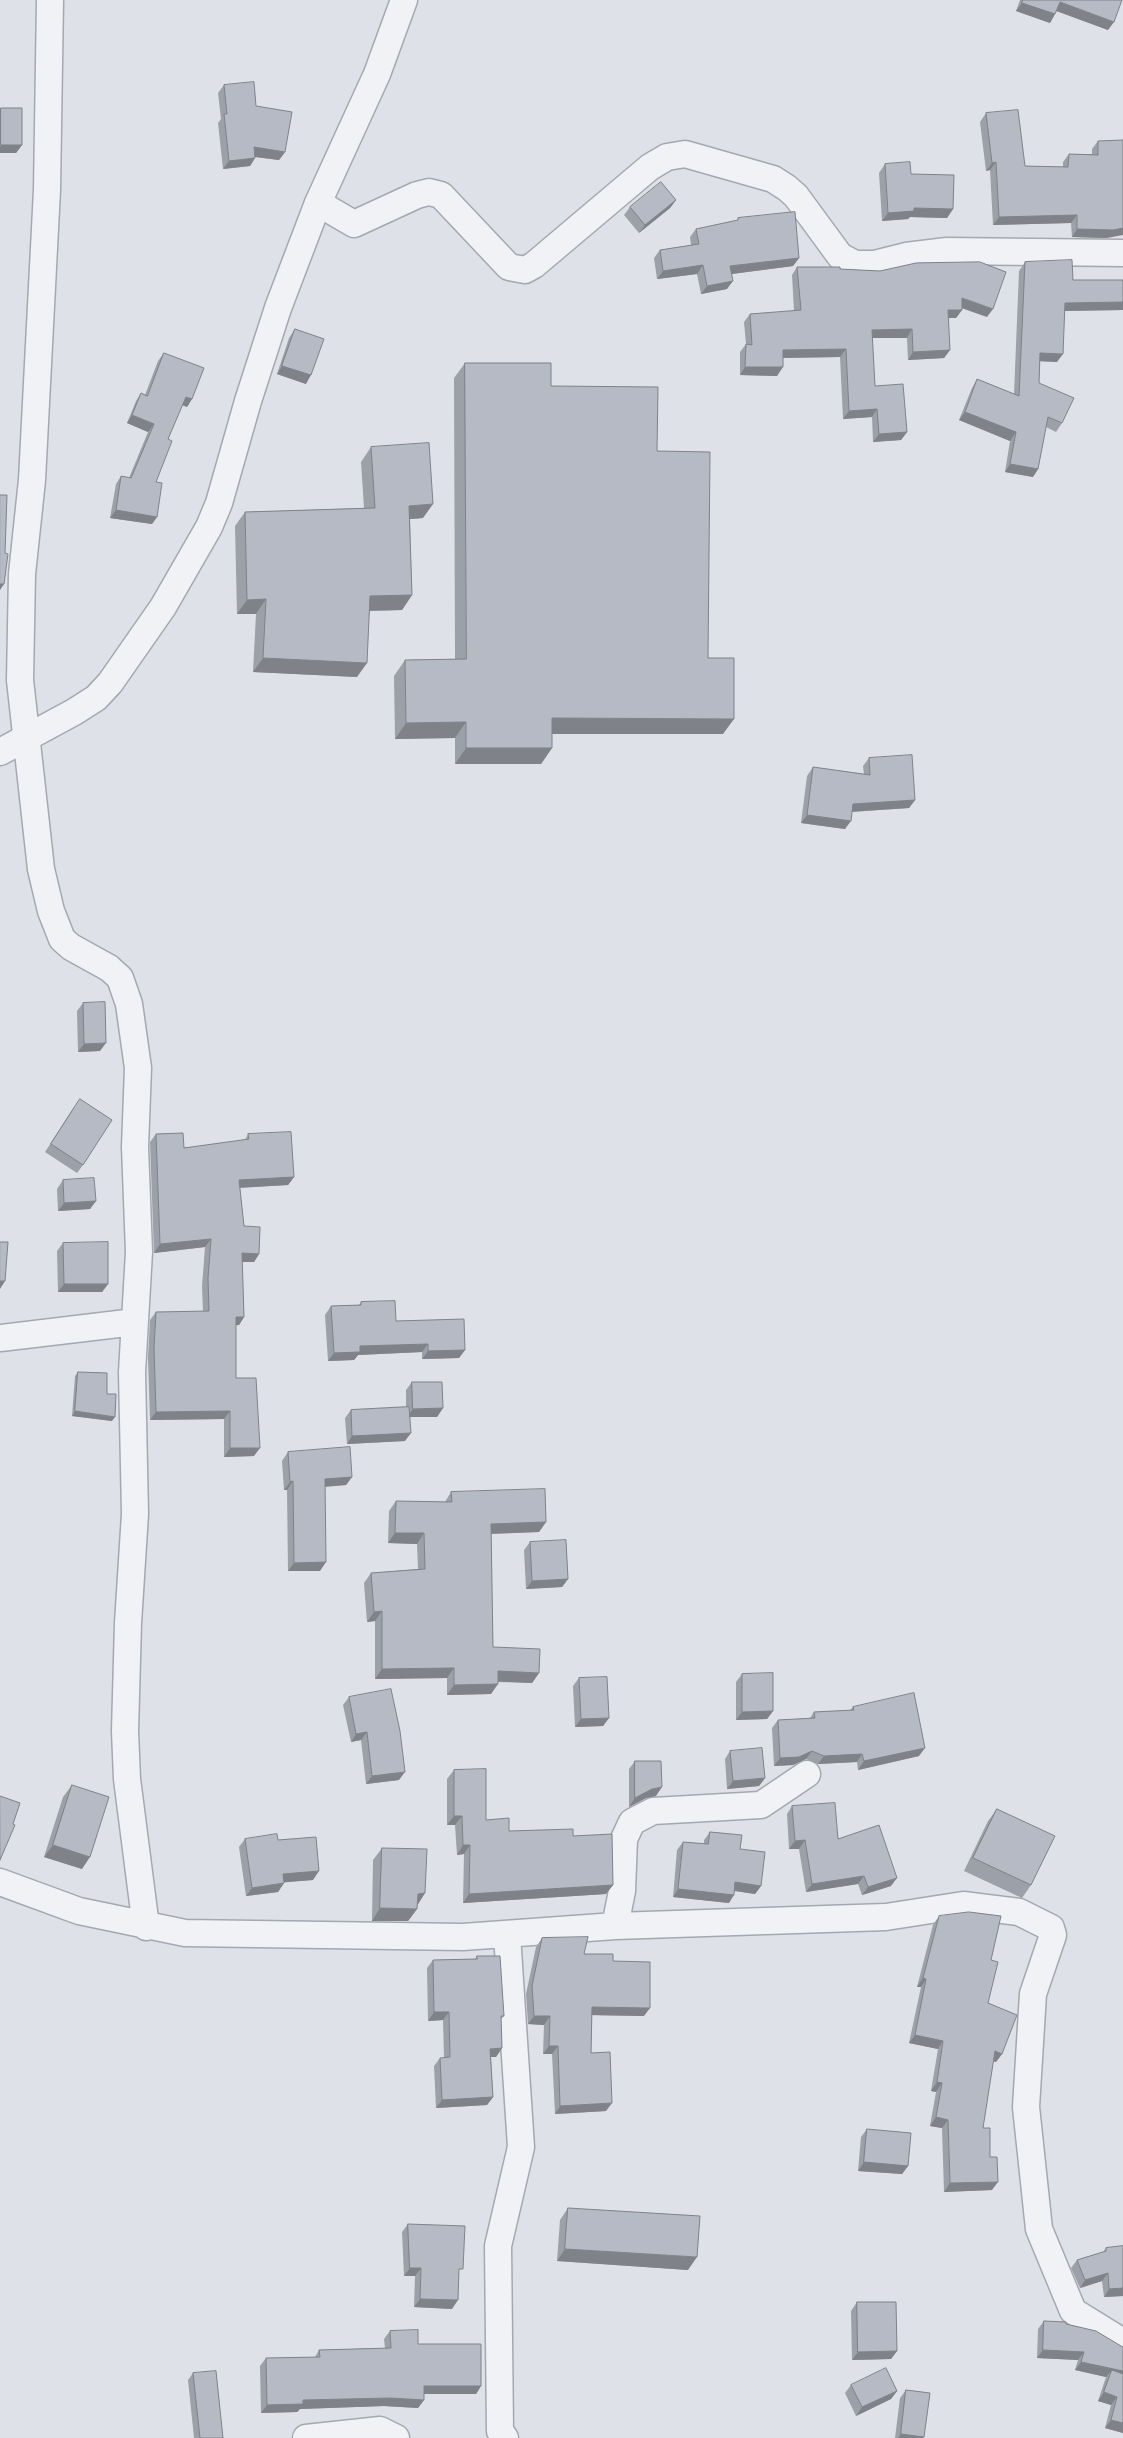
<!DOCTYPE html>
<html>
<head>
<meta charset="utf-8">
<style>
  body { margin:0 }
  canvas { display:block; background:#dee1e7 }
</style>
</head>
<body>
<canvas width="1123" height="2438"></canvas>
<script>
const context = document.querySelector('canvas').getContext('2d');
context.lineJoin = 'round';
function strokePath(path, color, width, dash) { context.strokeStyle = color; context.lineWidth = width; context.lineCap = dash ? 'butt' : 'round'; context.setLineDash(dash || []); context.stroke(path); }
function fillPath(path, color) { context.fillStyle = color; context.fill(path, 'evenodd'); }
const minor = new Path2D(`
  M50,0L47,190L32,480L22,574L20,680L41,869L51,911L62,939L71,947L109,968L120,978L129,1004L138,1068L135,1147L139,1252L132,1372L135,1514L128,1623L125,1731L127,1779L146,1927
  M318,203L354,224L417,195L429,192L441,195L509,267L525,270L534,265L650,167L667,157L685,154L773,179L787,188L796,196L840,256L855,264H874L906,256L947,251L1123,253
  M0,752L74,712L96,698L110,683L163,607L209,527L219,503L248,401L278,308L318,203L377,74L404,0
  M0,1338L135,1322
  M0,1882L79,1911L185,1933L463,1937L615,1926L886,1917L963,1905L1019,1912L1051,1928L1053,1935L1033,1994L1026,2107L1039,2229L1073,2311L1123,2342
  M615,1926L622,1891L624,1839L632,1822L653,1811L761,1805L807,1774
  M306,2438L380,2430L396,2438
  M505,2438L500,2431L498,2246L521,2147L507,1935`);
strokePath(minor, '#a4a8b1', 29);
strokePath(minor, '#f0f2f6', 26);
fillPath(new Path2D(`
  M1020,0H1122L1108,30L1056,11L1055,14L1050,23L1016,11Z
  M224,85L256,106L285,152L279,160L255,157V158L250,166L223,169L218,123L221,119L218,93Z
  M1,108L22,145L16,153H0V109Z
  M986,113L1025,166L1063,167V162L1069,154H1092V149L1098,141L1107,238L1072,237L1071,223L993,225L990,170L986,171L980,122Z
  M885,164L911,174L953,209L947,218L910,217L908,219L882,221L879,173Z
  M676,200L670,208L639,233L624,215L630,207Z
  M738,218L799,258L793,266L732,274L727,289L701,294L697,274L657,279L654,258L660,250L691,245L690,237L696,229L737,221Z
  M1025,262L1073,280H1123V310L1065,311L1057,362L1040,361L1039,383L1062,423L1056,432L1046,427L1038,469L1033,477L1005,472L1010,441L959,420L972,388L977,379L1014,394L1019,271Z
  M797,267L880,271L987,317L962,308V310L956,318H948L950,350L944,358L908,360L907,338H872L875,386L907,432L901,440L873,442L872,417L843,419L840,357L783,358L777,376L740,375V352L746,344L744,322L750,314L794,311L792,275Z
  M295,329L306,384L277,374L289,338Z
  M164,353L192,399L187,407L182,405L168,439L156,482L157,517L152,524L110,518L116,484L121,476L129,478L148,432L127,423L136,401L141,393L145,395L158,361Z
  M465,363L551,386L657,451L708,658L723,734H552V748L541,764H455V738L395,739L394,676L405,660L455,659L454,378Z
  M371,447L423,518L410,519L412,595L402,610L370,611L357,677L253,672L256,614H237L235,526L245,512L364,508L361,462Z
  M869,758L915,800L909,808L852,812L845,829L801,823L807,776L813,767L864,774L863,766Z
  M83,1003L100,1051L78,1052L77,1011Z
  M74,1107L83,1165L77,1173L45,1152Z
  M156,1134L184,1148L245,1140L248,1134L294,1177L288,1185L240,1188L244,1226L259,1254L254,1262H242L244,1317L239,1325H236V1378L254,1456L224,1457V1419L150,1420L148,1357L150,1320L156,1312H203L202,1286L205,1247L154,1253L150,1142Z
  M63,1180L96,1201L90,1209L58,1211L57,1189Z
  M63,1243L108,1284L102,1292H58L57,1251Z
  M361,1302L396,1321L465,1350L459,1358L422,1359V1352L358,1355L354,1360L328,1361L325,1315L331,1306L359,1305Z
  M78,1372L107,1394L112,1421L72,1416L75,1376Z
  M412,1382L443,1408L437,1417H410L405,1441L347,1444L345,1418L351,1410L406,1407V1390Z
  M288,1452L352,1477L346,1485L325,1487L320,1571H288L287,1490H284L282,1461Z
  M451,1492L546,1522L539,1532L491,1534L493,1647L539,1673L532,1683L498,1682L491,1694L447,1695V1678L375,1679V1621L367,1622L364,1583L371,1573L418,1569L417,1544L388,1543L389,1511L396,1501L445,1502Z
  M530,1542L568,1579L562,1587L526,1589L524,1550Z
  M742,1674L773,1711L767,1719L736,1720V1682Z
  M579,1678L609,1718L603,1726L575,1727L573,1686Z
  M349,1697L399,1780L366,1784L361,1740L351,1742L343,1705Z
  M853,1707L919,1756L858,1770L857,1762L818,1764L806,1759L793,1765L774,1766L772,1728L778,1720L810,1718L814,1712L850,1710Z
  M730,1751L765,1778L759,1786L727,1789L725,1759Z
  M635,1761L656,1796L646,1798L629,1807V1769Z
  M454,1770L486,1820L509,1831L573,1836L613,1885L606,1894L463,1903L464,1854L457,1855L455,1825H447V1779Z
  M72,1785L82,1869L44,1857L63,1797Z
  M792,1806L838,1839L891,1886L862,1895L858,1884L806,1892L799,1849H789L787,1814Z
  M997,1809L1031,1885L1022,1898L964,1871L988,1821Z
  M710,1832L740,1849L761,1886L755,1894L734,1891L729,1903L673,1897L677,1850L683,1842L704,1844V1840Z
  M245,1839L278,1840L313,1880L284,1882V1883L278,1892L246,1896L239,1847Z
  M382,1848L425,1893L417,1905V1909L408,1921H372L373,1860Z
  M939,1916L991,1960L988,2003L1002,2054L996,2062L993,2061L983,2128L990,2157L992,2190L944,2192L942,2128L930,2126L936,2092L931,2091L938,2049L909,2043L921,1987H917L933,1925Z
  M542,1938L584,1954L613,1961L644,2016L592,2015L591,2053L606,2111L555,2114L552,2054H543L544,2025L528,2024L526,1994L536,1947Z
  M477,1956L504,2016L501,2019L502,2048L496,2057H491L493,2097L487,2105L436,2108L434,2066L440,2058H444L443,2020L428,2021L427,1968L433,1960L475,1959Z
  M867,2129L908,2166L902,2174L858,2171L861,2137Z
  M568,2208L688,2270L557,2261L560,2220Z
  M408,2224L459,2274L452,2309L414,2307L415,2276H404L402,2232Z
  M1123,2246V2296L1104,2297L1102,2281L1080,2288L1071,2268L1077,2260L1103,2252L1106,2248Z
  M857,2302L897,2351L891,2359L852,2360L851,2311Z
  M1044,2321L1066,2324L1123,2347V2433L1105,2428L1111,2405L1098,2401L1106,2377L1075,2370L1078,2360L1037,2358L1038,2329Z
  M390,2331L418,2344L481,2386L476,2394H424V2400L418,2408L384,2406L300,2409L297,2412L261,2413L260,2366L266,2358L315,2357L319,2350L385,2348L384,2339Z
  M193,2373L223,2438H194L188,2380Z
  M851,2385L897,2391L891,2399L856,2416L845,2393Z
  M906,2390L923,2438H895L900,2398Z`), '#9ca0a9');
fillPath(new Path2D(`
  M1060,2L1114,22L1108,30L1054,10Z
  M1022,3L1055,14L1050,23L1016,11Z
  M1,145H22L16,153H0V147Z
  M254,147L285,152L279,160L248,156Z
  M255,158L250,166L223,169L229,161Z
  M996,162L990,170L986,171L992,163Z
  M676,200L670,208L639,233L645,225Z
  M914,208L953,209L947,218L910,217L908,219L882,221L888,213Z
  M1077,215L1071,223L993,225L999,217Z
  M1123,228V235L1107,238L1072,237L1077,229Z
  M799,258L793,266L724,275L730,266Z
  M703,265L697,274L657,279L663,271Z
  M733,281L727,289L701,294L707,286Z
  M962,298L993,309L987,317L956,306Z
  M1123,302V310L1059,311L1065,303Z
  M948,310H962L956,318H942Z
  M912,329L907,338H866L872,330Z
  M846,349L840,357L778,358L783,350Z
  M950,350L944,358L908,360L913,352Z
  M1040,353L1063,354L1057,362L1034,361Z
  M282,366L311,375L306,384L277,374Z
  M745,367H783L777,376L740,375Z
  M186,397L192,399L187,407L180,404Z
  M877,409L872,417L843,419L849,411Z
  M965,412L1016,432L1010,441L959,420Z
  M132,415L154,424L148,432L127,423Z
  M907,432L901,440L873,442L879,434Z
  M1010,464L1038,469L1033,477L1005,472Z
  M433,504L423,518L399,520L409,506Z
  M116,510L157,517L152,524L110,518Z
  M0,584H4L0,590Z
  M412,595L402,610L360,611L370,596Z
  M266,599L256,614H237L247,600Z
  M263,658L367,663L357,677L253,672Z
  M552,718L734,719L723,734H541Z
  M466,722L455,738L395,739L406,723Z
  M466,748H552L541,764H455Z
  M915,800L909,808L847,812L853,804Z
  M807,815L851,821L845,829L801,823Z
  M106,1043L100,1051L78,1052L84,1044Z
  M294,1177L288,1185L233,1188L239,1180Z
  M96,1201L90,1209L58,1211L64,1203Z
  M211,1239L205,1247L154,1253L160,1244Z
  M242,1253L259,1254L254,1262H236Z
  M0,1281H5L0,1289Z
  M64,1284H108L102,1292H58Z
  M236,1317H244L239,1325L230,1326Z
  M428,1344L422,1352L358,1355L354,1360L328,1361L334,1353L360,1346Z
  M465,1350L459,1358L422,1359L428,1351Z
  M443,1408L437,1417H407L413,1409Z
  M75,1411L115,1417L112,1421L72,1416Z
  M230,1411L224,1419L150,1420L156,1412Z
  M411,1433L405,1441L347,1444L352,1436Z
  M230,1448H260L254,1456L224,1457Z
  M352,1477L346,1485L319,1487L325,1479Z
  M293,1481L287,1490H284L290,1482Z
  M546,1522L539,1532L484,1534L491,1524Z
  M395,1533H424L417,1544L388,1543Z
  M326,1562L320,1571H288L294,1563Z
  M568,1579L562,1587L526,1589L532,1581Z
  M382,1611L375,1621L367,1622L374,1612Z
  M454,1668L447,1678L375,1679L382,1669Z
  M498,1671L539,1673L532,1683L490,1681Z
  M498,1684L491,1694L447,1695L454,1685Z
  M773,1711L767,1719L736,1720L742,1712Z
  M609,1718L603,1726L575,1727L581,1719Z
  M367,1732L361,1740L351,1742L356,1734Z
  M925,1748L919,1756L858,1770L864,1761Z
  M812,1751L806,1759L793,1765L774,1766L780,1758Z
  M862,1754L857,1762L818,1764L824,1756Z
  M405,1772L399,1780L366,1784L372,1776Z
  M765,1778L759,1786L727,1789L733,1781Z
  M662,1787L656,1796L646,1798L629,1807L635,1798L652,1789Z
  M454,1816H462L455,1825H447Z
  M805,1840L799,1849H789L795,1841Z
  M53,1845L90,1857L82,1869L44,1857Z
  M463,1845H470L464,1854L457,1855Z
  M319,1871L313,1880L277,1883L283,1874Z
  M864,1876L858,1884L806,1892L812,1884Z
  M897,1878L891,1886L862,1895L868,1887Z
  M735,1882L761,1886L755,1894L730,1890Z
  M284,1883L278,1892L246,1896L252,1888Z
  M613,1885L606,1894L463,1903L469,1894Z
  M678,1889L734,1895L729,1903L673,1897Z
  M425,1893L417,1906L418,1894Z
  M380,1908L417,1909L408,1921H372Z
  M923,1978L926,1979L921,1987H917Z
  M592,2007L650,2008L644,2016L586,2015Z
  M434,2012H449L443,2020L428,2021Z
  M534,2016H550L544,2025L528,2024Z
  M915,2035L943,2041L938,2049L909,2043Z
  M549,2046H558L552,2054H543Z
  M502,2048L496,2057H485L490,2049Z
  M995,2051L1002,2054L996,2062L989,2059Z
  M937,2082L942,2083L936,2092L931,2091Z
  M493,2097L487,2105L436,2108L442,2100Z
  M612,2103L606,2111L555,2114L560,2106Z
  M936,2117L948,2120L942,2128L930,2126Z
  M864,2162L908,2166L902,2174L858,2171Z
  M998,2182L992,2190L944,2192L950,2183Z
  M565,2249L697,2257L688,2270L557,2261Z
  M410,2268H421L415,2276H404Z
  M1108,2273L1102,2281L1080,2288L1085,2280Z
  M1123,2288V2296L1104,2297L1109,2289Z
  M420,2299L458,2300L452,2309L414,2307Z
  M1043,2350L1084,2352L1078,2360L1037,2358Z
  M897,2351L891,2359L852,2360L858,2352Z
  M1081,2362L1123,2371V2374L1112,2370L1106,2377L1075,2370Z
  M424,2386H481L476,2394H418Z
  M897,2391L891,2399L856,2416L862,2407Z
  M1104,2392L1117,2397L1111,2405L1098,2401Z
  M390,2398L424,2400L418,2408L384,2406L300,2409L297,2412L261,2413L267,2405L303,2400Z
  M1111,2420L1123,2423V2433L1105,2428Z
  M901,2434L924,2437L923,2438H898Z`), '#7f8289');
const building = new Path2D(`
  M1023,0H1122L1114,22L1060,2L1055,14L1022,3Z
  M254,82L256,106L292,112L285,152L254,147L255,158L229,161L224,114H227L224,85Z
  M1,108H22V145H1Z
  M1018,110L1025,166L1068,167L1069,154L1098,155V141L1123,140V228L1113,230L1077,229V215L999,217L996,162L992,163L986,113Z
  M910,162L911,174L954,175L953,209L914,208V211L888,213L885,164Z
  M661,182L676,200L645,225L630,207Z
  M795,212L799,258L730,266L733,281L707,286L703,265L663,271L660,250L699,244L696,229L738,220V218Z
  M1072,260L1073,280H1123V302L1065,303L1063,354L1040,353L1039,383L1074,398L1062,423L1048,417L1038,469L1010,464L1016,432L965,412L977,379L1019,396L1025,262Z
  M980,262L1006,272L993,309L962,298V310H948L950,350L913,352L912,329L872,330L875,386L903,384L907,432L879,434L877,409L849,411L846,349L783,350V367H745L746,344L752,345L750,314L801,310L797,267H840V269L880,271L916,263Z
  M295,329L324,339L311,375L282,366Z
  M164,353L204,368L192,399L186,397L168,439L172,441L156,482L162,483L157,517L116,510L121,476L131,478L154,424L132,415L141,393L147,396Z
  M465,363H551V386L658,387L657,451L710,452L708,658H734V719L552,718V748H466V722L406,723L405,660L466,659Z
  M429,443L433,504L409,506L412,595L370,596L367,663L263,658L266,599L247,600L245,512L375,508L371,447Z
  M0,495H7L5,553L8,554L4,584H0Z
  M912,755L915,800L853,804L851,821L807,815L813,767L870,775L869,758Z
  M105,1002L106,1043L84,1044L83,1003Z
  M80,1099L112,1120L83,1165L51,1144Z
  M291,1132L294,1177L239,1180L244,1226L260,1227L259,1254L242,1253L244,1317H236V1378H256L260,1448H230V1411L156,1412L154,1348L156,1312L209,1311L208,1278L211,1239L160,1244L156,1134L183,1133L184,1148L249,1139L248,1134Z
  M94,1178L96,1201L64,1203L63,1180Z
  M0,1242H8L5,1281H0Z
  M108,1242V1284H64L63,1243Z
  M395,1301L396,1321L464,1319L465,1350L428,1351V1344L360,1346V1352L334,1353L331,1306L361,1305V1302Z
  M78,1372L107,1373V1394H116L115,1417L75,1411Z
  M412,1382H442L443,1408L413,1409Z
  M409,1407L411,1433L352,1436L351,1410Z
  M350,1447L352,1477L325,1479L326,1562L294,1563L293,1481L290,1482L288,1452Z
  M545,1489L546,1522L491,1524L493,1647L540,1649L539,1673L498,1671V1684L454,1685V1668L382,1669V1611L374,1612L371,1573L425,1569L424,1533H395L396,1501L452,1502L451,1492Z
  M566,1540L568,1579L532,1581L530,1542Z
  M773,1673V1711L742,1712V1674Z
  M607,1677L609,1718L581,1719L579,1678Z
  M391,1689L400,1731L405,1772L372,1776L367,1732L356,1734L349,1697Z
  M914,1693L925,1748L864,1761L862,1754L824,1756L812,1751L799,1757L780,1758L778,1720L815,1718L814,1712L854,1710L853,1707Z
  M762,1748L765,1778L733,1781L730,1751Z
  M635,1761H661L662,1787L652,1789L635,1798Z
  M486,1769V1820L509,1818V1831L573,1829V1836L612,1834L613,1885L469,1894L470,1845H463L462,1816H454V1770Z
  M72,1785L109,1797L90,1857L53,1845Z
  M0,1796L20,1803L13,1824L15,1825L0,1860Z
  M835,1803L838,1839L879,1825L897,1878L868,1887L864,1876L812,1884L805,1840L795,1841L792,1806Z
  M997,1809L1055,1836L1031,1885L973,1858Z
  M710,1832L742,1835L740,1849L765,1852L761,1886L735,1882L734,1895L678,1889L683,1842L708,1844Z
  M277,1834L278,1840L316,1837L319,1871L283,1874L284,1883L252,1888L245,1839Z
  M382,1848L427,1849L425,1893L418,1894L417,1909L380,1908Z
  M969,1912L1001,1916L991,1960L998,1962L988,2003L1017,2015L1002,2054L995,2051L983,2128H990V2157H997L998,2182L950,2183L948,2120L936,2117L942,2083L937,2082L943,2041L915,2035L926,1979L923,1978L939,1916Z
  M588,1937L584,1954H613V1961L650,1962V2008L592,2007L591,2053L610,2052L612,2103L560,2106L558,2046H549L550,2016H534L532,1986L542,1938Z
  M477,1956H500L504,2016H501L502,2048L490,2049L493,2097L442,2100L440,2058L450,2057L449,2012H434L433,1960L477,1959Z
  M867,2129L911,2133L908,2166L864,2162Z
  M568,2208L700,2216L697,2257L565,2249Z
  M408,2224L465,2226L463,2269H459L458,2300L420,2299L421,2268H410Z
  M1123,2246V2288L1109,2289L1108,2273L1085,2280L1077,2260L1106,2251V2248Z
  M857,2302H896L897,2351L858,2352Z
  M1044,2321L1066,2322V2324L1096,2331L1121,2346L1123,2347V2371L1081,2362L1084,2352L1043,2350Z
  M418,2330V2344H481V2386H424V2400L390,2398L303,2400V2404L267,2405L266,2358L320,2357L319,2350L391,2348L390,2331Z
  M886,2368L897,2391L862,2407L851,2385Z
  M1112,2370L1123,2374V2423L1111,2420L1117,2397L1104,2392Z
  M216,2371L223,2438H200L193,2373Z
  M906,2390L930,2393L924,2437L901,2434Z`);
fillPath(building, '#b5bac4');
strokePath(building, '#7f8289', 1);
</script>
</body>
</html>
